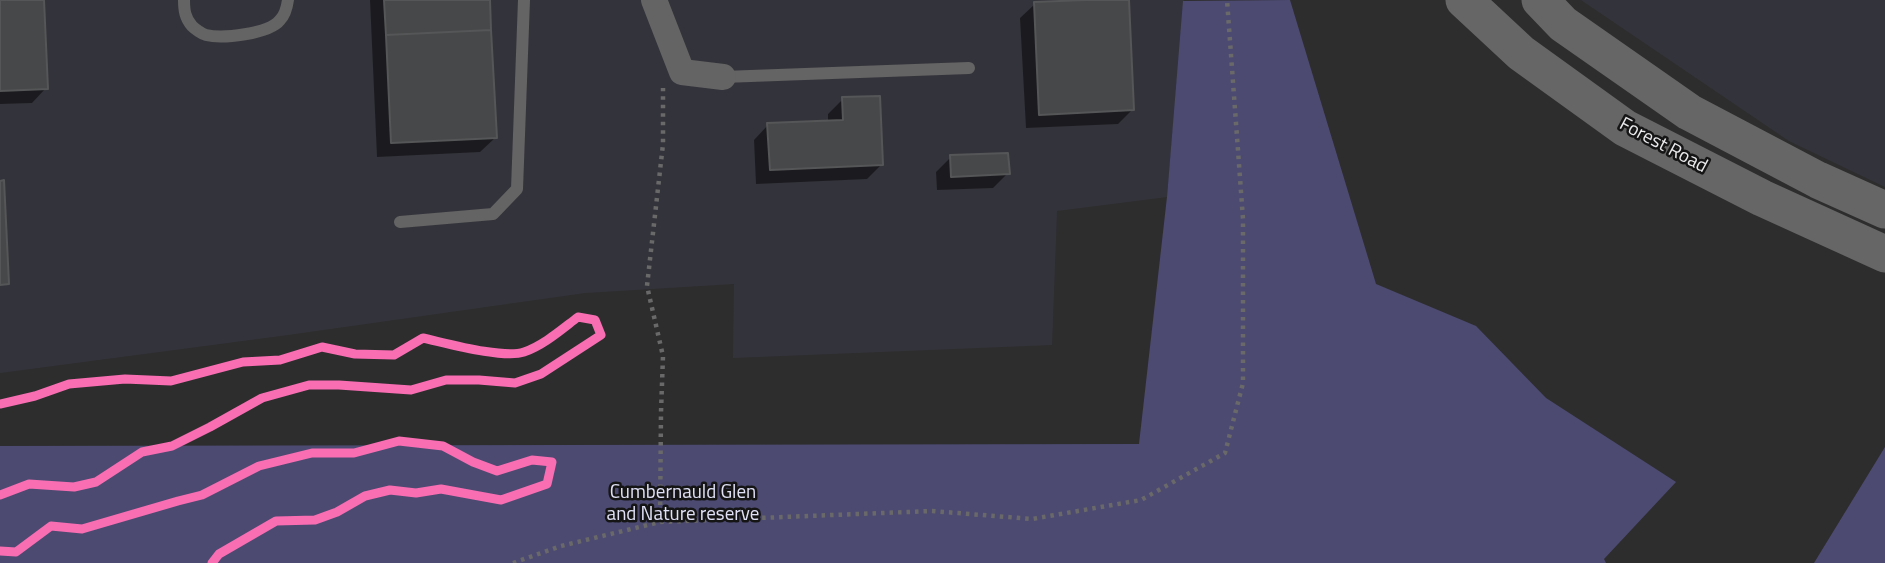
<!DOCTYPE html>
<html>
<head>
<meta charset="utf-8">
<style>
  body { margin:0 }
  canvas { display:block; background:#2d2d2e }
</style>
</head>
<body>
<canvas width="1885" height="563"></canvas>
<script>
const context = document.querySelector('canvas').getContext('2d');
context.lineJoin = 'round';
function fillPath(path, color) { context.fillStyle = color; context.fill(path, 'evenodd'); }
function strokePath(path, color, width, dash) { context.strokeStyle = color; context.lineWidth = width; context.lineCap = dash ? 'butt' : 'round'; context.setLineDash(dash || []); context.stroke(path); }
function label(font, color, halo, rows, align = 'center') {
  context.font = font + ' "Titillium Web",sans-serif'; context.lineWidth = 5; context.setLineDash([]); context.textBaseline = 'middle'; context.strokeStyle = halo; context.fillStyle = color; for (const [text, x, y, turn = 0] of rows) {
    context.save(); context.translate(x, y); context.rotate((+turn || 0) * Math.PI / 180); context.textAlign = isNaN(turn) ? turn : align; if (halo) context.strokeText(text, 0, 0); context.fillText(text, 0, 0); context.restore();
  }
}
fillPath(new Path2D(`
  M0,0H1184L1167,197L1057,211L1052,345L733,358L734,284L585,293L288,335L0,373Z
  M1581,0H1885V187L1789,141Z`), '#33333b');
fillPath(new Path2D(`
  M1290,0L1376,284L1476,326L1546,398L1676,482L1604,559L1606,563H0V446L1139,444L1167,197L1183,1Z
  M1885,447V563H1814Z`), '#4c4a71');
fillPath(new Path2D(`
  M0,0H42L46,88L32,103L0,104Z
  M370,0H488L495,138L480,152L377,157Z
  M1127,0L1133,109L1118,124L1026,128L1020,18L1035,4Z
  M843,99L882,164L867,179L756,184L754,140L768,125L828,122V114Z
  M951,157L1008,173L993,188L937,190L936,172Z`), '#0007');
const building = new Path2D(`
  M0,0H44L48,89L0,91Z
  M384,0H490L491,30L386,35Z
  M1085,0H1129L1134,110L1039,115L1034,2Z
  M491,30L497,138L391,143L386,35Z
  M880,96L883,165L770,170L767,123L843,120L842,97Z
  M1008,153L1010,174L951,177L950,155Z
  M4,180L9,284L0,285V181Z`);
fillPath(building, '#474849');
strokePath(building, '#555657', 2);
strokePath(new Path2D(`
  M660,522L661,412L663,356L647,286L663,144V88
  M513,563L561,546L660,522L932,511L1032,519L1141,500L1225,453L1243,383V219L1227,0`), '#69696a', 4.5, [3.5, 5]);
strokePath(new Path2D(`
  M184,0C184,10 185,18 192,26C195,29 202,34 206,35C222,39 269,34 280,20C285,15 287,7 288,0
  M723,77L969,68
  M400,222L493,214L517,189L524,0`), '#646464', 12);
strokePath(new Path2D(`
  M654,0L682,72L723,77`), '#646464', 26);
strokePath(new Path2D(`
  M1464,0L1521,53L1625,128L1762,198L1885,254
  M1540,0L1563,24L1689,112L1818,180L1885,210`), '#666', 37);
strokePath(new Path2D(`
  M0,404L35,396L69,384L125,379L171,381L243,362L280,360L322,347L355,354L394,355L423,338C446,343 503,359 524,352C544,345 562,329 578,317L595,320L601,335L541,374L515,383L479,380H446L411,390L339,385H309L262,398L210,427L172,446L142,452L96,482L74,487L29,484L0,495
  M0,551L16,552L51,526L82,529L178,501L202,495L259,466L312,453H354L399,441L443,446L473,462L497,471L532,460L552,462L547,484L501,500L441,489L416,493L390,490L365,496L337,512L315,520L276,521L219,554L212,563`), '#f96db3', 9);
label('19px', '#eaeaec', '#151516', [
  ["Forest Road",1663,146,28]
]);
label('19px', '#e1e2f7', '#151516', [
  ["Cumbernauld Glen",683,493],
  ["and Nature reserve",683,515]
]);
</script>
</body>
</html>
